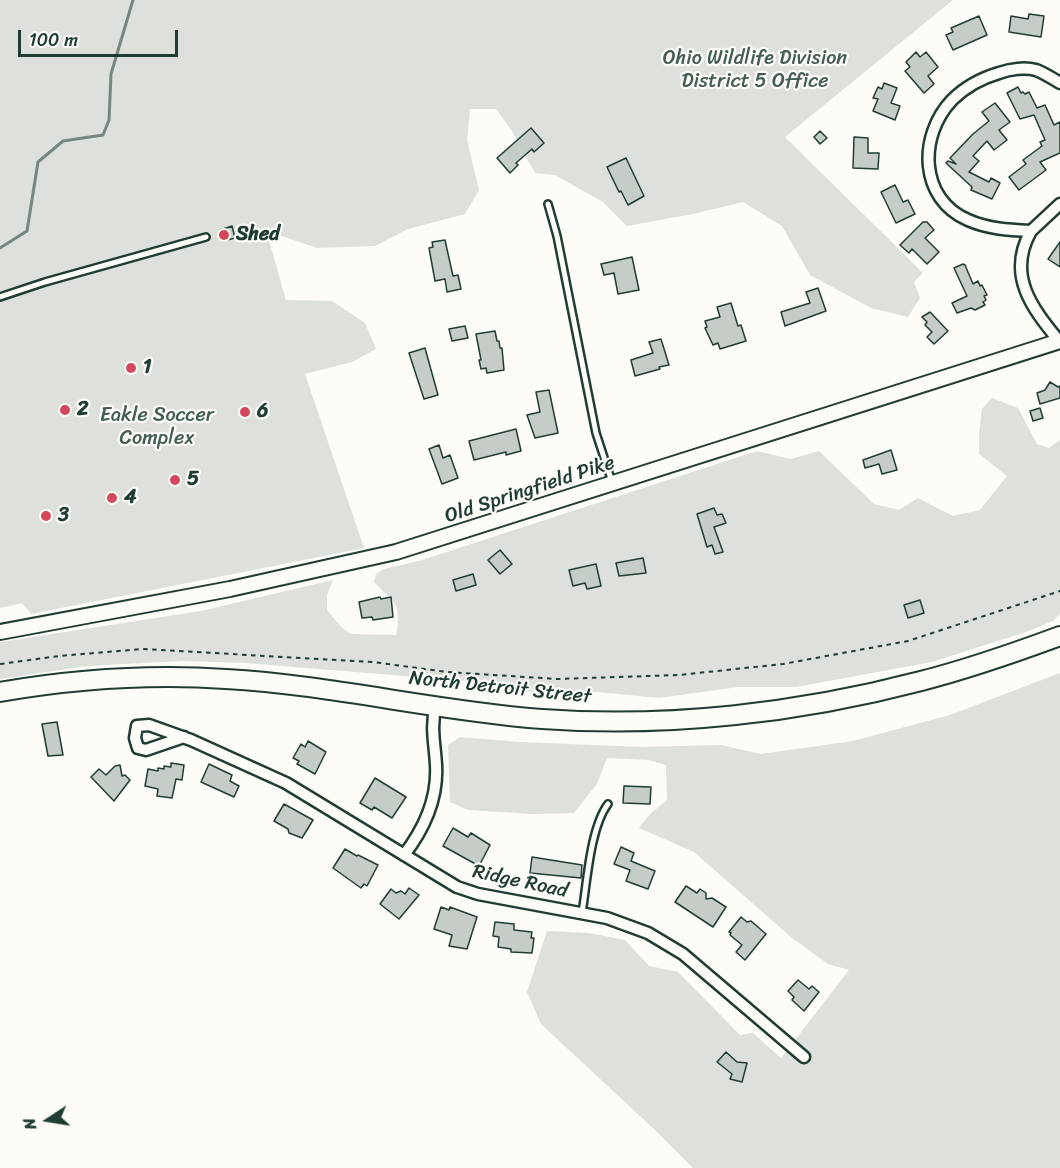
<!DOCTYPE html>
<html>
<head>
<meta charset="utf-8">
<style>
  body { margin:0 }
  #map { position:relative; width:1060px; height:1168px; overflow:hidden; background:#fdfcf7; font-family:Sriracha,sans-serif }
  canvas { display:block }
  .north { position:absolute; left:18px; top:1090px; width:60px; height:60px; -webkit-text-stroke:4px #fdfcf7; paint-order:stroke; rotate:258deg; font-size:16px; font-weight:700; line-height:24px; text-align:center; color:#1f3d34 }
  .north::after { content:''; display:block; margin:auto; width:21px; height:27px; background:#1f3d34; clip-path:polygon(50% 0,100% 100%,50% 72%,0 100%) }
  .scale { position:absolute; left:18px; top:30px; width:160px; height:27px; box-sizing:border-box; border:3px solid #1f3d34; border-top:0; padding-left:8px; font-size:18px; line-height:21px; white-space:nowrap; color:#1f3d34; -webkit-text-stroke:4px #fdfcf7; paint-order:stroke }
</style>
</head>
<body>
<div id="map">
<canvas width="1060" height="1168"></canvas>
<div class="north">N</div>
<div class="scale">100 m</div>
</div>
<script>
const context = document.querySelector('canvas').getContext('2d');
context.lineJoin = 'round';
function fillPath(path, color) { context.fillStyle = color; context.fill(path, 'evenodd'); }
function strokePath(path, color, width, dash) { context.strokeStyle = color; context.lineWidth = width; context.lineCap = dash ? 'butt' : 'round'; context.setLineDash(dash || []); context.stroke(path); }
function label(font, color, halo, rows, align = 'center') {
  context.font = font + ' Sriracha,sans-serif'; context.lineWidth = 4.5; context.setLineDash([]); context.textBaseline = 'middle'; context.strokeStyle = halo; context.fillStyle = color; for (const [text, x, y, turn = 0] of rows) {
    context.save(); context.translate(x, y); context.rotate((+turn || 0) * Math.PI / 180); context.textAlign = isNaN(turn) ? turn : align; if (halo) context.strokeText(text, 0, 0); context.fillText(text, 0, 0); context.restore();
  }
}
fillPath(new Path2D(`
  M0,0H953L785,137L923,273L914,282L920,298L908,317L871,308L810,275L782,226L743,202L693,214L627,226L603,202L555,175L535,173L512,131L496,109H470L467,140L479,190L465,214L408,229L375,246L317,248L279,235L268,237L286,300L332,301L365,323L376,349L352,362L305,374L364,548L31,614L22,603L0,608Z
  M992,398L1018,408L1037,444L1049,448L1060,440V614L1053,621L1026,632L932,662L796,687H738L659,698L598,692H521L515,685L245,663L183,661L87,666L0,679V642L201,611L333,580L327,595V610L342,628L351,634L396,635C402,602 395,604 374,582L376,574L384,569L419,561L757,451L791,459L819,451L874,504L899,510L918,498L953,516L980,510L1007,476L979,454V434L982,409Z
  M1060,673V1168H693L657,1132L541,1024L527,992L547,931L589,933L625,940L649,966L678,972L740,1035L753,1033L781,1058L849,970L828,964L791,937L694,852L639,828L650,814L667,800L666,765L648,760L607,758L597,784L574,813L533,814L468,810L450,802L448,745L460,737L520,742L642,747L721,745L761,754L853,741L950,715Z`), '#dde0db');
strokePath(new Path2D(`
  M0,248L27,231L38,162L63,141L103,135L109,120L111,74L133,0`), '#75877f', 3);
const building = new Path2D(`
  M1029,14L1044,16L1041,37L1009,32L1011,16L1028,19Z
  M979,16L987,35L953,50L946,35L953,32L951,28Z
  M916,52L920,57L926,52L938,67L928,76L934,84L924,93L905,71L910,67L906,62Z
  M884,83L897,88L891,103L900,106L895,120L873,111L878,99L873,98L878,87L882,89Z
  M1018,87L1021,93L1023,92L1025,94L1029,92L1037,108L1045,105L1054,125L1060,122V153L1040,162L1046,170L1019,190L1009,177L1026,164L1023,160L1042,146L1040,142L1045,140L1034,115L1020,119L1007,93Z
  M995,103L1010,122L999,130L1007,140L994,150L987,141L973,156L979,161L969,172L989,182L991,178L1000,183L992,199L971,190L972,187L946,163L948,161L956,164L950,158L973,134L989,121L982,112Z
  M531,128L544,143L534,152L532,149L516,163L518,165L510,173L497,158Z
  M820,131L827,138L820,144L814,137Z
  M854,137L868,138V153H879L878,169L853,168Z
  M626,158L644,196L628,205L621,191L619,192L607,167Z
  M895,185L903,202L908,200L915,214L896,223L881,192Z
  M923,222H927L934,230L925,238L939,252L927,264L912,249L909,253L900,245Z
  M232,226L235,238L223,241L220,230Z
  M445,240L453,276L458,275L461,289L447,292L445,279L435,281L429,248L433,247L432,242Z
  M1060,242V267L1048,259Z
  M632,257L639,290L618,294L614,273L604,275L601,264Z
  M963,264L965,265L973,284L978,281L980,286L982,285L987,295L984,296L986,300L983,302L985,305L975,310L971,308L957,313L952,303L967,296L954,268Z
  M818,288L826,311L785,326L781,312L810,303L806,292Z
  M731,303L738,326L741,325L746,341L720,349L718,343L713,345L705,328L707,327L705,321L720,317L717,307Z
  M930,312L948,331L934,344L927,337L932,332L925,325L927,322L922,317Z
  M465,326L468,338L452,341L449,329Z
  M495,331L497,341H499L500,348H502L504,370L487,373L486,368L481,369L479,360H481L476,334Z
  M661,339L669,365L659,367L660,369L635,376L631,360L653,353L649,342Z
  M425,348L438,395L424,399L409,353Z
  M1050,382L1058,387L1060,386V398L1040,404L1037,393L1045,390Z
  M549,390L558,433L535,438L527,415L540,412L536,392Z
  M1040,408L1043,418L1033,421L1030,411Z
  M516,429L521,451L506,455V452L474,460L469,441Z
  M439,445L443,458L450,455L458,478L442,484L429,449Z
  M891,450L897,470L882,474L879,464L865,468L863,460Z
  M714,508L717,515L722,514L726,523L714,527L723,552L715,554L712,545L707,547L697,514Z
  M500,550L512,564L500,574L488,560Z
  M643,558L646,573L619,576L616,563Z
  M596,564L601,586L587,589L585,583L573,586L569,570Z
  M473,574L476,585L456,591L453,580Z
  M380,597L381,599L391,597L393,617L373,620L372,617L362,618L359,602Z
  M920,600L924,613L908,618L904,605Z
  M57,722L63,755L48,756L42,724Z
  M308,741L326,752L315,774L297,764L299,761L293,758L301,744L305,747Z
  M171,763L184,765L182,780L176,779L172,798L157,796L158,789L145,786L148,769L158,771V768L164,769V766L171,767Z
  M209,764L232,775L230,781L239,786L234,797L201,782Z
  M120,765L122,776L125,775L130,780L114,801L91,777L99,769L106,775L115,766Z
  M375,778L406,797L392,818L374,807L372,810L360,803Z
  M624,786L651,787L650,804L623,803Z
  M284,804L313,820L302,838L289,833L288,829L274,821Z
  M453,828L468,837L471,833L490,845L479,866L443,846Z
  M621,847L634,853L631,861L655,871L648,889L626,881L630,870L614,864Z
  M345,849L357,856L358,855L378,865L367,886L364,884L361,888L333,868Z
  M532,857L582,865L581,878L530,873Z
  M686,886L697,893L700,889L706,893V899L712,898L726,907L713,927L675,902Z
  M409,888L419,895L399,919L380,904L391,889L396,893L401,891L405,894Z
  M441,907L449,910L450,907L477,917L467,949L449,946L452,935L434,929Z
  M741,917L747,922L751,921L766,934L745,960L736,952L742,945L730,935L731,933L729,932Z
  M495,922L514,924V930L532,932L531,938H534L532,953L511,952V949L498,947L499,937L493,936Z
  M798,980L809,989L812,986L819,992L804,1011L792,1000L794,997L788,991Z
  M726,1052L737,1062L747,1063L742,1082L730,1079L732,1074L717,1062Z`);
fillPath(building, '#c6cdc7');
strokePath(building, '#1f3d34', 1.5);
const service = new Path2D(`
  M548,204L557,236L596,433L612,482
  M0,297L45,282L206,237
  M582,913C587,883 590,828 608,804`);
const minor = new Path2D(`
  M1060,83C1052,78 1044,73 1036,70C1025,67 1010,69 999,73C982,78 965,87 952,100C918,136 919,199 968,220C988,229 1009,230 1031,231L1060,204
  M1031,231C1006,275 1032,308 1059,341
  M184,737L146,750L138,748L135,738L137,726L149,725L191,740L286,783L457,887L478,894L607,918L648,933L683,954L804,1057
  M404,855C424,829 438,799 436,765C435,744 430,727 436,705`);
const tertiary = new Path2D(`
  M0,632L230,589L396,552L1060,341`);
const trunk = new Path2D(`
  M0,692C75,679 150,674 226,679C332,685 436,711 542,719C668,728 799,713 921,681C968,669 1014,653 1060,636`);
strokePath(service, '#1f3d34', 10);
strokePath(minor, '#1f3d34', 15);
strokePath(tertiary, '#1f3d34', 18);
strokePath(trunk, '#1f3d34', 22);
strokePath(new Path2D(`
  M0,664L59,656L142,649L373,662L447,672L557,679L679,675L783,664L908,641L1060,591`), '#1f3d34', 2, [4.5, 4.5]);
strokePath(service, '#fdfcf7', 5);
strokePath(minor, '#fdfcf7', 10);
strokePath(tertiary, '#fdfcf7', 14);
strokePath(trunk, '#fdfcf7', 18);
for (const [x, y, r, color] of [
  [224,235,6,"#d1495b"],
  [131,368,6,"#d1495b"],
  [65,410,6,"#d1495b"],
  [245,412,6,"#d1495b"],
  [175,480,6,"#d1495b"],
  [112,498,6,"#d1495b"],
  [46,516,6,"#d1495b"]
]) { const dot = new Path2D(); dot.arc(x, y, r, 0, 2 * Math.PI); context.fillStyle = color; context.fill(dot); strokePath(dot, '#fdfcf7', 2); }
label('20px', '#455e55', '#fdfcf7', [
  ["Ohio Wildlife Division",755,59],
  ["District 5 Office",755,82],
  ["Eakle Soccer",157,416],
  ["Complex",157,439]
]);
label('bold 20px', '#1f3d34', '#fdfcf7', [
  ["Shed",236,235],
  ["1",143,368],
  ["2",77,410],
  ["6",257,412],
  ["5",187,480],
  ["4",124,498],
  ["3",58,516]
], 'left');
label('20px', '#1f3d34', '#fdfcf7', [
  ["Old Springfield Pike",530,490,-18],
  ["North Detroit Street",500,688,6],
  ["Ridge Road",520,882,12]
]);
</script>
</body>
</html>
